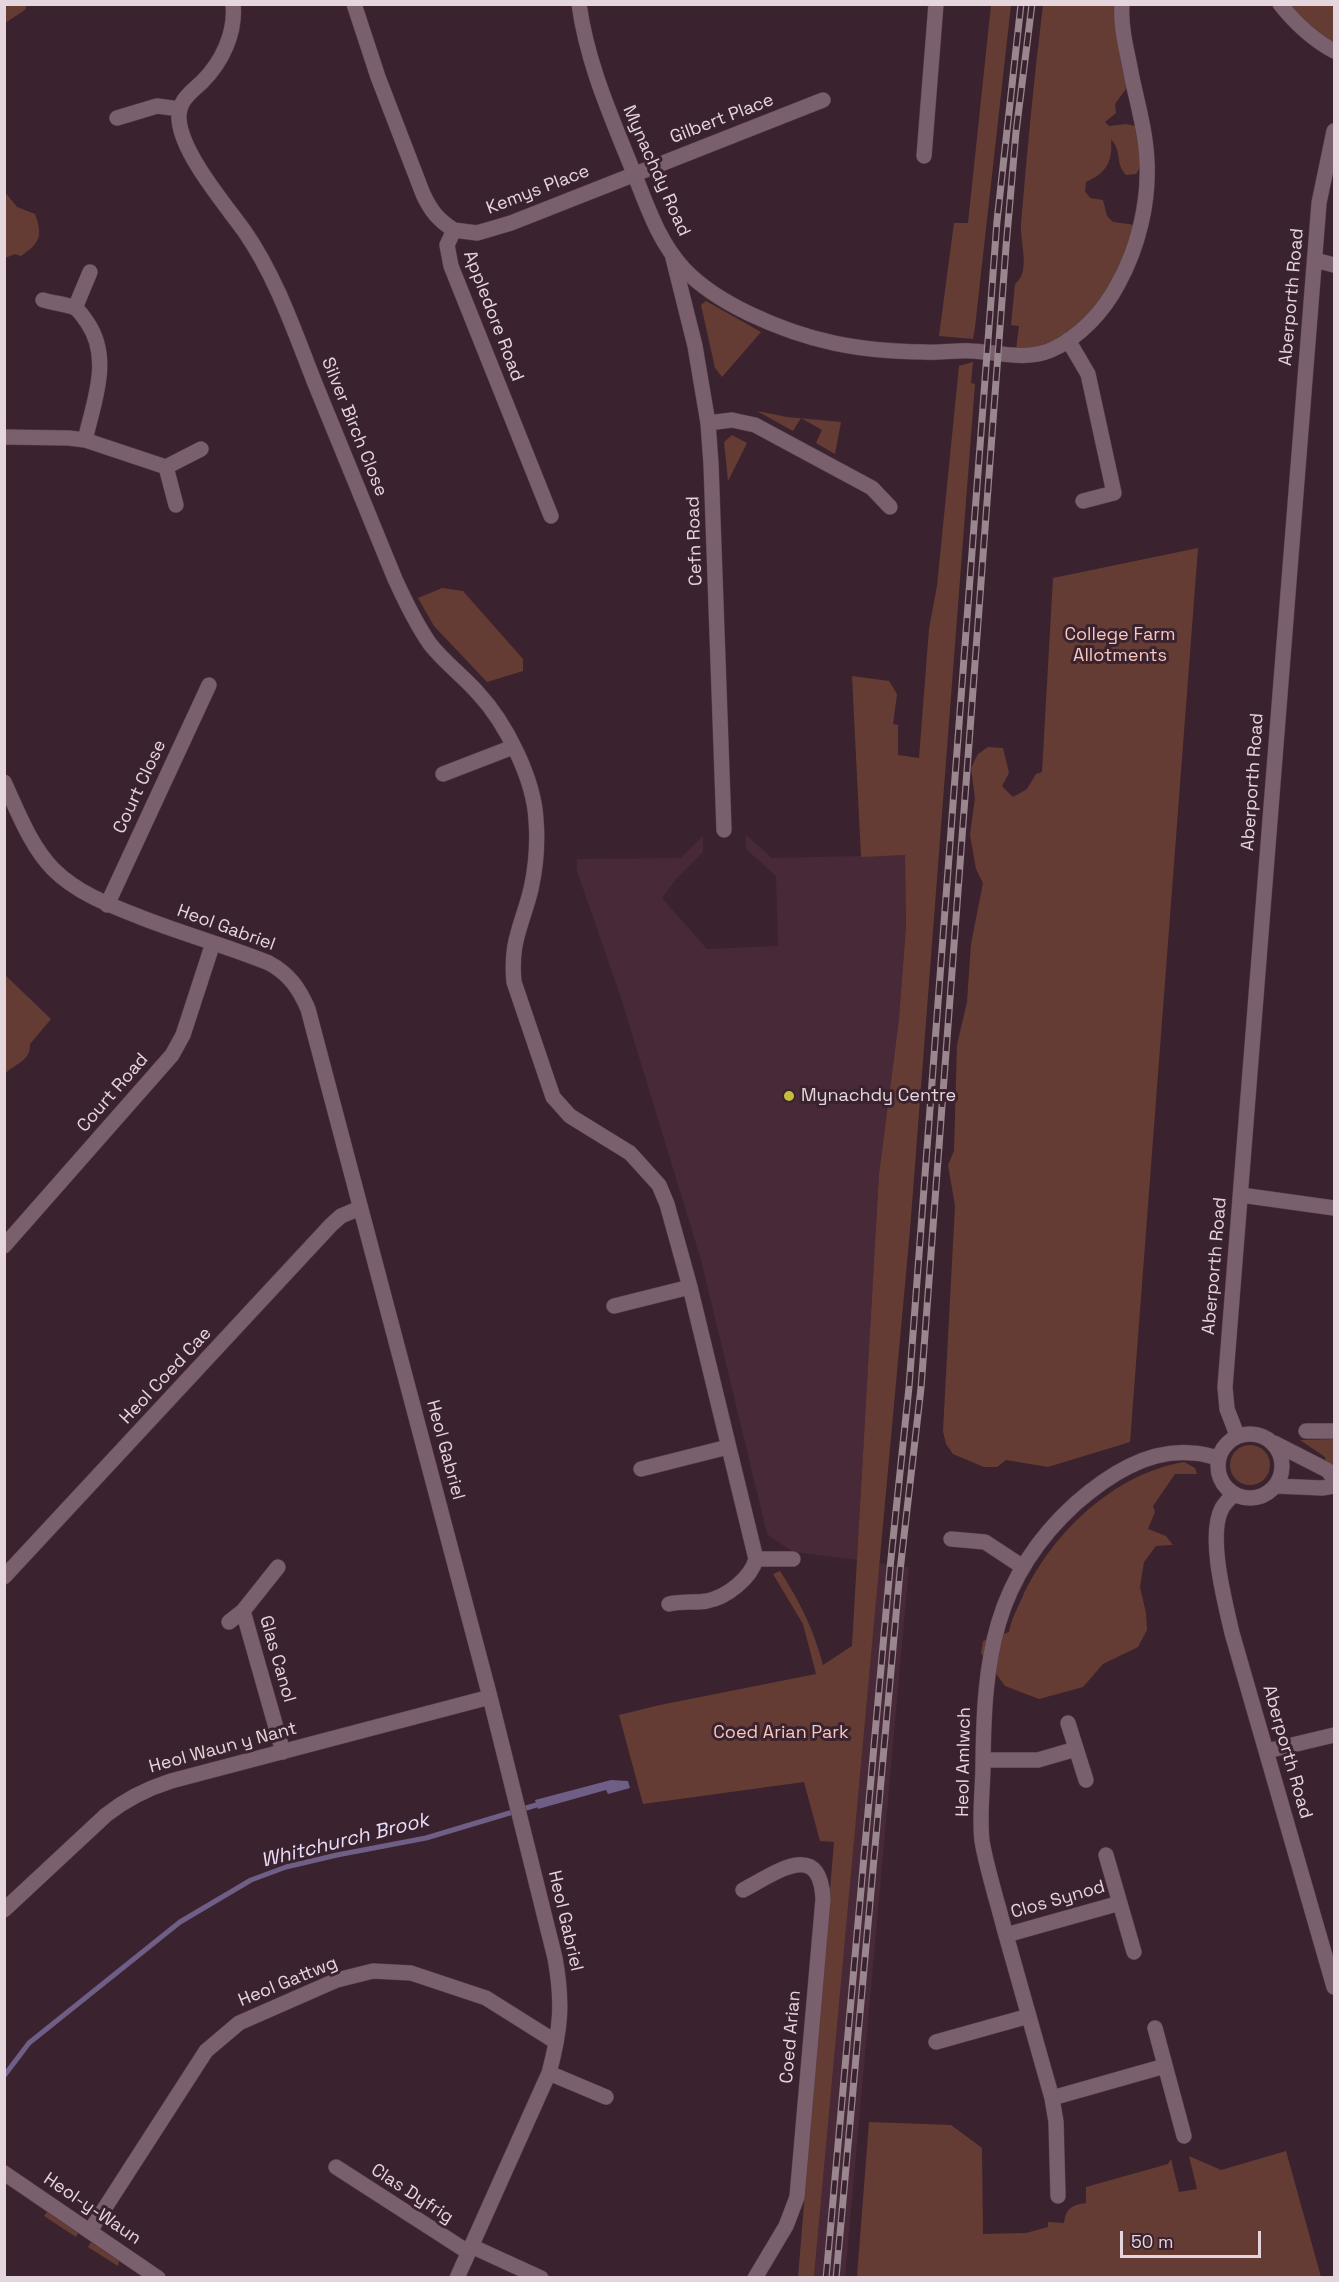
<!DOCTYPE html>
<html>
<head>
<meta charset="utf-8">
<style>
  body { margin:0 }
  #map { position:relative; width:1339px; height:2282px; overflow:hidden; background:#3a232f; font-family:"Space Grotesk",sans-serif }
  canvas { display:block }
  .frame { position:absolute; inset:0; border:6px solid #e5d5dc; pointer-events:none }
  .scale { position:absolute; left:1120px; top:2231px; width:141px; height:27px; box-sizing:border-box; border:3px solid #e5d5dc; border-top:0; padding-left:8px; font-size:18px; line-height:21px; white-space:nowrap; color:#e5d5dc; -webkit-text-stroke:4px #3a232f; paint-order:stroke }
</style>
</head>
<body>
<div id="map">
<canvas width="1339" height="2282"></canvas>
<div class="frame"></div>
<div class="scale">50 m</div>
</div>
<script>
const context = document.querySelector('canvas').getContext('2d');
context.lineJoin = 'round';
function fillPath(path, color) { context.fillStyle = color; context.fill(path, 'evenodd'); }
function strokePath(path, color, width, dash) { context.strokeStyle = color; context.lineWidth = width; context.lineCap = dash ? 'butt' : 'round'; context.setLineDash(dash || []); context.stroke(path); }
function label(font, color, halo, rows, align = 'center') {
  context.font = font + ' "Space Grotesk",sans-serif'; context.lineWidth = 6; context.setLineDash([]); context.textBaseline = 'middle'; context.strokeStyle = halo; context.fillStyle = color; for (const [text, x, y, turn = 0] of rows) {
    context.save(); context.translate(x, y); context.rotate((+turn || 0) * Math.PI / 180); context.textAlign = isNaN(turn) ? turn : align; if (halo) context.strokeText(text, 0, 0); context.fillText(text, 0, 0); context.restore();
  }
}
fillPath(new Path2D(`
  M746,835L772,858L905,855L906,926L899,1019L879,1174L857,1560L793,1552L767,1534L701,1260L621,998L577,871V859L681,858L703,836V852L676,879L662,898L707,949L778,946L776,876L746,849Z
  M879,1563L909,1567L845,2277L814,2278Z`), '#472938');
fillPath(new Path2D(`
  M4,5L5,4L27,5L25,10L5,23Z
  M991,5H1011L975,327L973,339L939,336L954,223H968Z
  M1043,5H1118L1128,86L1115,104L1116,113L1105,122L1109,126L1126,124L1135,126L1141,166L1136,174L1126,175C1114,161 1123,153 1111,139C1113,162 1106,173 1086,182L1085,191L1090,198L1103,200L1107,216L1113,222L1135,225C1130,240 1126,258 1118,273C1096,313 1064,347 1016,350L1019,326L1011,325L1015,284C1031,272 1020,244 1021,224C1027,151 1034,78 1043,5Z
  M1288,5H1334V48Z
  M4,191L17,207L35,214C43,236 40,243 21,256L15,254L5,258Z
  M706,301L761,332L722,377L715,368L701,305Z
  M973,362L971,383L975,384L910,1230L814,2277H798L834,1842L820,1841L804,1782L643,1804L619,1715L660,1705L816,1674L803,1624L773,1574L780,1571C800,1602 814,1630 823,1665L852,1646L879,1174L899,1019L906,926L905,855L861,857L852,676L889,681L897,694L893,724L898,725V755L919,758L929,629L937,586L959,366Z
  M757,411L787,417L841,422L835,454L816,443L822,430L801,418L793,431Z
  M732,435L747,443L728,481L724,442Z
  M1198,548L1130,1442L1048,1467L1006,1460L997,1467H984L953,1454L946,1444L943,1431L955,1206L948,1165L954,1151L957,1045L967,1002L971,944L983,883L976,869L970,835L975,798L971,768L978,754L988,747L1003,748L1009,773L1002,786L1013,797L1027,789L1036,774L1042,772L1053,578Z
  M442,588L463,591L523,659V671L487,682L434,626L418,598Z
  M5,975L51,1019L30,1044C31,1062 13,1064 5,1074Z
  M1334,1439V1464L1326,1463L1325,1457L1300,1440Z
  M1230 1465a20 20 0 1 1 40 0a20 20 0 1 1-40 0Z
  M1184,1462L1195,1468L1197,1474H1175L1153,1506L1155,1512L1148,1529L1166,1536L1173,1545L1156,1546L1144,1562L1140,1587L1146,1613L1147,1630L1138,1647L1103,1664L1083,1687L1039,1699L1005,1686L981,1653L983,1641L1009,1632C1011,1620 1017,1609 1022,1598C1051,1534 1113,1474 1184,1462Z
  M869,2122L951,2125L982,2148L983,2234L1026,2233L1048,2227V2222L1064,2223C1066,2208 1072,2205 1086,2203V2187L1168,2164L1171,2159L1179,2192L1197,2189L1189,2156L1221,2170L1286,2151L1321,2277H857Z
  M47,2212L78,2233L76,2237L44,2216Z
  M91,2242L119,2261L118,2266L88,2247Z`), '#653c33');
fillPath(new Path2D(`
  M611,1780L628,1781L630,1788L608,1794L606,1790L538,1809L535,1800Z`), '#6f5f87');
strokePath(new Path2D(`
  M4,2076L29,2043L180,1922L251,1880L286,1867L337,1855L426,1838L543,1803`), '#6f5f87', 5);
const minor = new Path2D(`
  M233,4C236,33 222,62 202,82C190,93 178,101 179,119C181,153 225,204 245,232C276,277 294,330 314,381C341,447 368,513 395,579C405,601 416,624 430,644C444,662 463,676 478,693C506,723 534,779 536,820C538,844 536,866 531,889C522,926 510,941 514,982L553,1097L570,1116L630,1153L659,1185L667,1204L690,1287L756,1559C751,1578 727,1597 707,1601C695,1603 682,1601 669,1604
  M354,4L378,77L423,194C431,211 438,220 454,230L447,245L451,266L551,516
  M579,4C587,63 611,116 633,171C647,205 658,241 684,269C702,288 727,303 750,314C809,342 858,351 924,352C940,353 956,350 972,351C998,352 1025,361 1051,350C1079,338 1104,311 1118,284C1138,248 1149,203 1147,162C1146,134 1138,105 1132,78C1128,54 1120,29 1122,4
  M1280,4C1296,24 1312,39 1334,51
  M117,118L157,106L180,109
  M924,156L936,4
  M454,230L477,233L511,223L823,100
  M673,258L695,346L708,423L711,464L724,830
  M1315,260L1334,265
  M75,308L90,272
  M1068,340L1088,374L1114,493L1083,501
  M708,423L732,420L755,425L872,488L890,507
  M4,437L69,438L85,440C94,401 112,358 87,322C84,318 80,311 75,308C66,304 52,303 43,300
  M85,440L166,467L201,449
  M166,467L176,505
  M443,774L513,747
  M4,782C18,812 30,845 53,869C77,893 109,905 140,917C183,934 227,946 269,963C289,974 299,988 308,1009L490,1697L555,1958C563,2002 561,2029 549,2073L457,2278
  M107,905L209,685
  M1241,1195L1334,1208
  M4,1246L172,1055L183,1035L213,943
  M614,1306L690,1287
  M1306,1431H1334
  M1218 1466a32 32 0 1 1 64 0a32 32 0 1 1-64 0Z
  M1237,1435L1227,1409L1225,1387L1319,203L1334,131
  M1274,1443L1327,1470L1334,1478
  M641,1469L728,1447
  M1276,1486L1322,1488L1334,1486
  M1234,1494C1230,1498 1225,1503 1222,1508C1207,1536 1225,1602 1232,1633L1334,1987
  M951,1539L985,1542L1023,1567
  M756,1559H793
  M4,1577L331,1225L341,1216L360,1208
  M243,1611L283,1752
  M229,1622L243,1611L278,1567
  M1068,1723L1086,1780
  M1267,1751L1334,1735
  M983,1760H1038L1076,1749
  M1106,1855L1134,1952
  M743,1890C774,1874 820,1838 823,1899L797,2197L786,2226L755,2278
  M4,1910L106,1815C126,1799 146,1789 171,1781L490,1697
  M1006,1935L1120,1903
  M1155,2028L1184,2136
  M936,2042L1029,2016
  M549,2073L606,2097
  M1052,2098L1165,2066
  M336,2167L468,2252
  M4,2173L158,2278
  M1058,2196L1056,2122L1052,2098C1036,2042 1020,1985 1004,1928C997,1900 987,1870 982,1841C979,1816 983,1788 983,1764C984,1659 993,1579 1075,1504C1107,1476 1147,1449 1192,1453C1201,1453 1210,1456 1218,1458
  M90,2231L206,2051L239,2023L337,1980L373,1971L411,1973L486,1998L556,2042
  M471,2246L541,2278`);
strokePath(minor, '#54404a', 16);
strokePath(minor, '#7a5f6c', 15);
const rail = new Path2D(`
  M826,2278L890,1568L909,1387L997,221L1021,4
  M836,2278L900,1571L921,1388L1006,247L1016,132L1032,4`);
strokePath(rail, '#99868f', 7);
strokePath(rail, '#3a232f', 4.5, [14]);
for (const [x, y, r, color] of [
  [789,1096,6,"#c8bb3b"]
]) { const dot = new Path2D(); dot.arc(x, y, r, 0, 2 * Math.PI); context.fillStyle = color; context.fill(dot); strokePath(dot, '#3a232f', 2); }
label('18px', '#e5d5dc', '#3a232f', [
  ["Gilbert Place",722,119,-21],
  ["Mynachdy Road",656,171,66],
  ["Kemys Place",538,190,-21],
  ["Aberporth Road",1292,297,-85],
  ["Appledore Road",493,316,69],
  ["Silver Birch Close",354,427,68],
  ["Cefn Road",695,541,-92],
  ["Aberporth Road",1253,782,-86],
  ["Court Close",140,787,-65],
  ["Heol Gabriel",226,928,20],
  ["Court Road",113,1093,-49],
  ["Aberporth Road",1215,1266,-85],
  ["Heol Coed Cae",166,1376,-47],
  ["Heol Gabriel",445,1450,75],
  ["Glas Canol",277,1659,74],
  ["Heol Waun y Nant",223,1748,-15],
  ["Aberporth Road",1287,1752,74],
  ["Heol Amlwch",964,1762,-89],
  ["Clos Synod",1058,1900,-16],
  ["Heol Gabriel",565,1921,77],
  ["Heol Gattwg",288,1982,-22],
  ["Coed Arian",791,2037,-85],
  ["Clas Dyfrig",412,2194,33],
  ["Heol-y-Waun",92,2209,34]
]);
label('18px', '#f7c8bd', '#3a232f', [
  ["College Farm",1120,635],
  ["Allotments",1120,656],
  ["Coed Arian Park",781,1733]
]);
label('18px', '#e5d5dc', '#3a232f', [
  ["Mynachdy Centre",801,1096]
], 'left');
label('italic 20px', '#e9dffa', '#3a232f', [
  ["Whitchurch Brook",345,1841,-14]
]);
</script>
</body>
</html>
